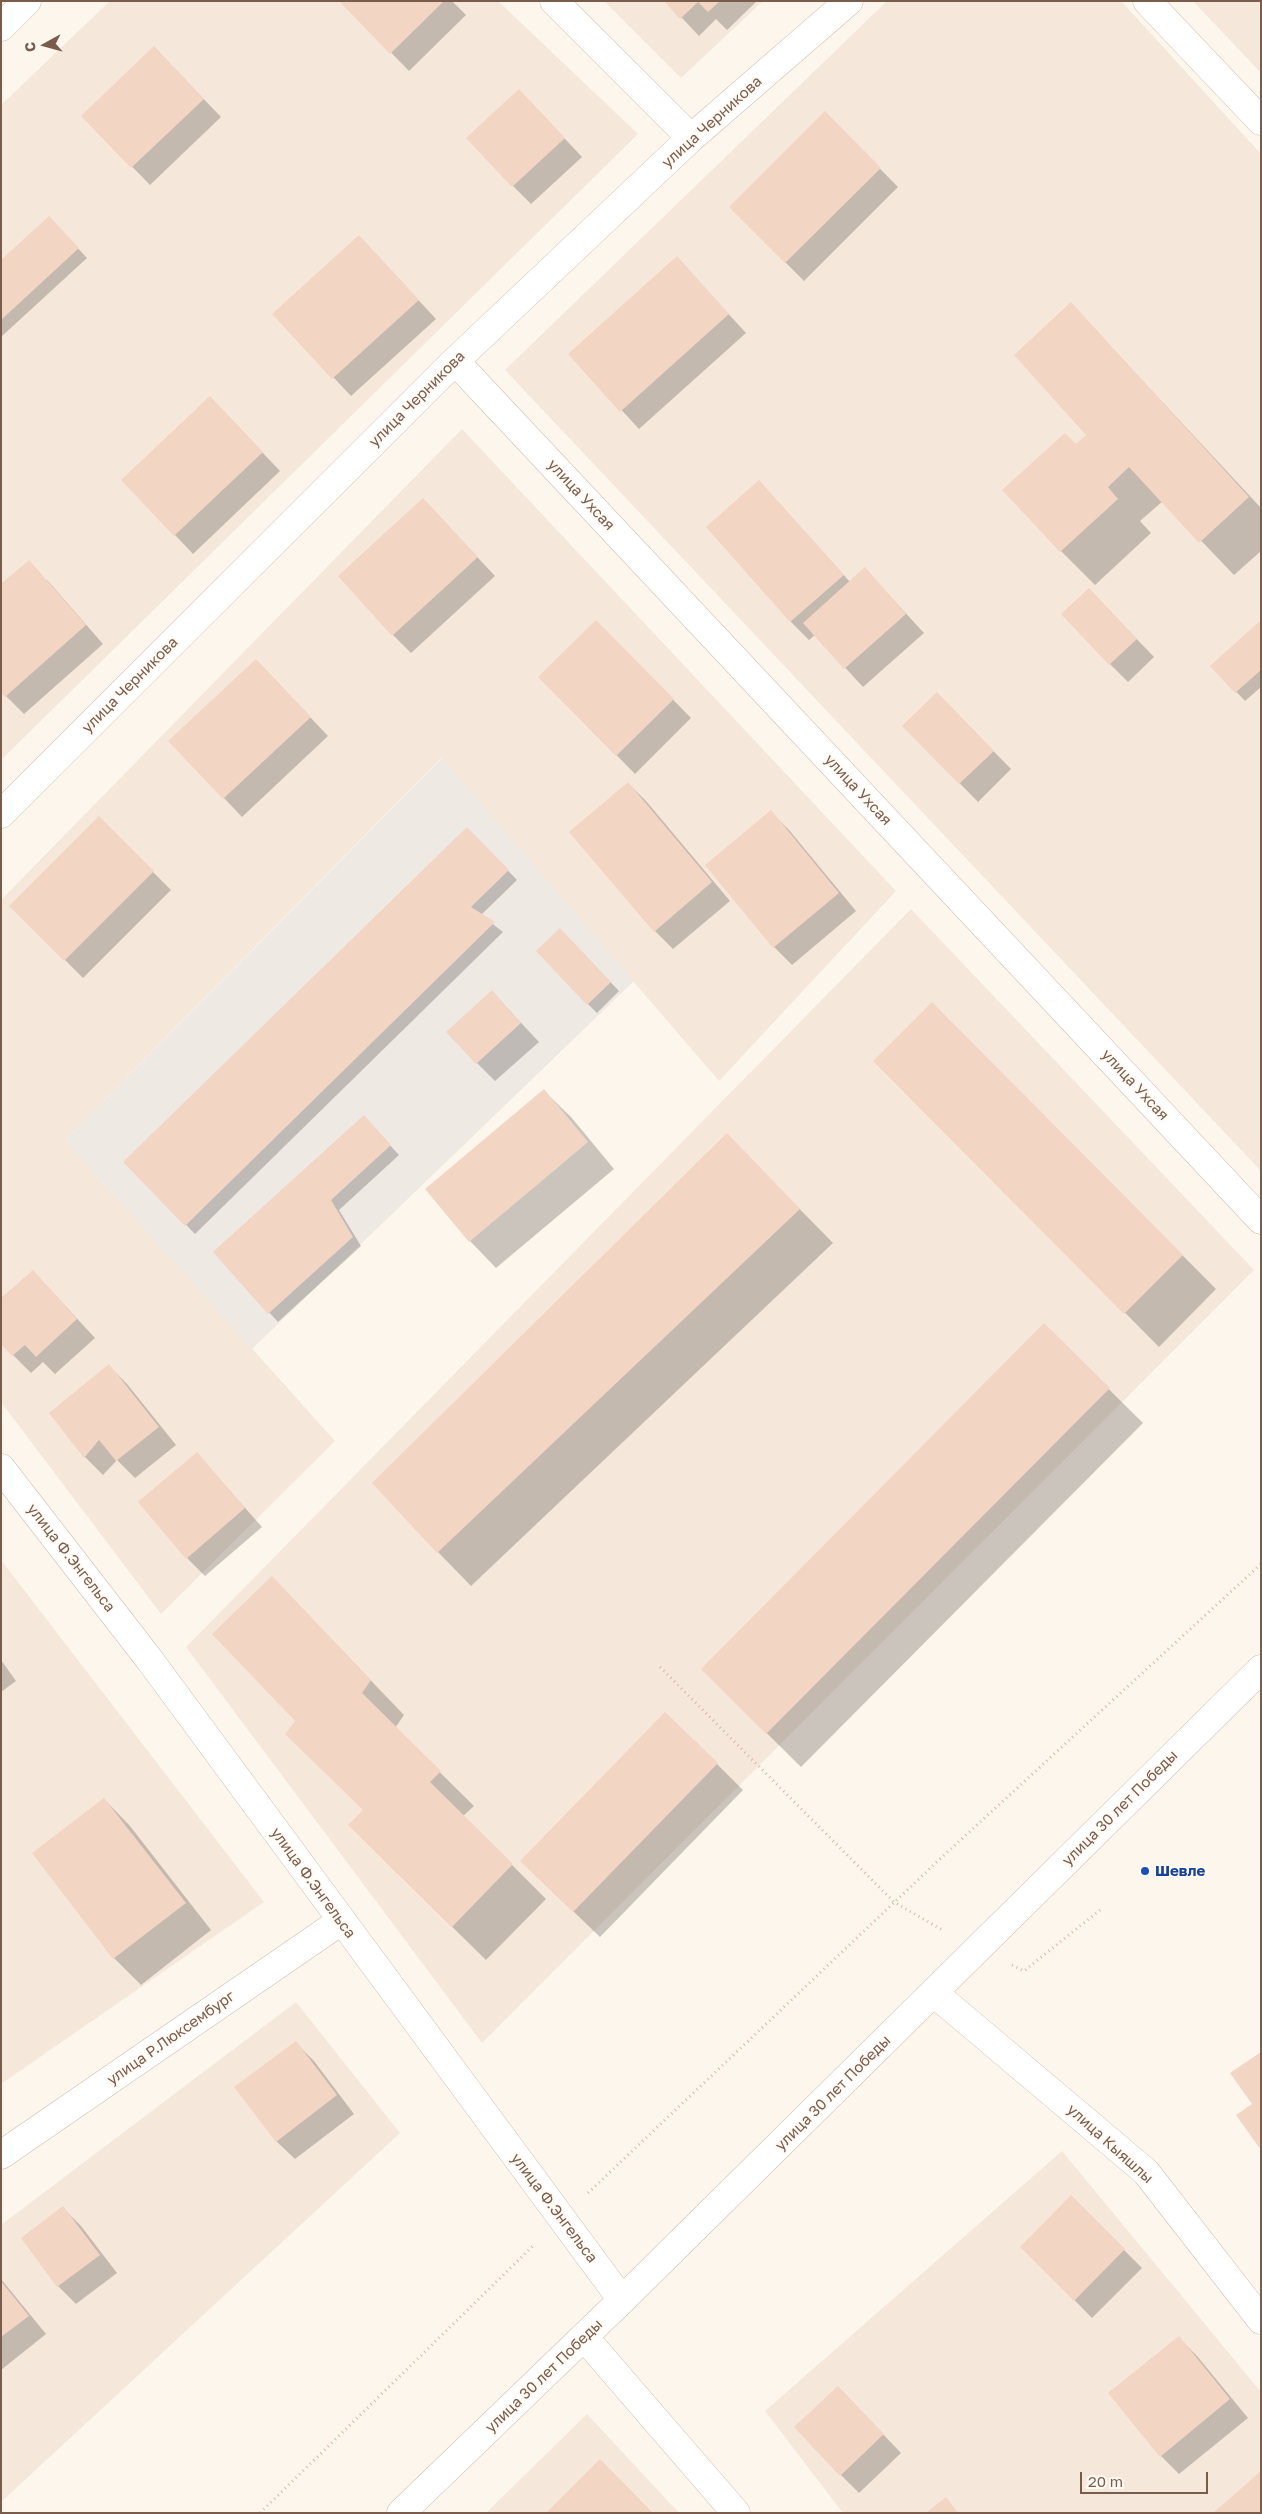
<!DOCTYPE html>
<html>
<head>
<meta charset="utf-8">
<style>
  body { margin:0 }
  #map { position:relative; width:1262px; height:2514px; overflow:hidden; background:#fdf6ec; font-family:"Golos Text",sans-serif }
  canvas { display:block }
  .frame { position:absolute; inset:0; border:2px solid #7a5c4d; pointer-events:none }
  .north { position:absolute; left:20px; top:20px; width:50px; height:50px; -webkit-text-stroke:4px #fffaf3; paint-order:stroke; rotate:263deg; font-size:14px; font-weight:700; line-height:20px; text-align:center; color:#7a5c4d }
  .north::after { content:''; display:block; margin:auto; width:18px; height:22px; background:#7a5c4d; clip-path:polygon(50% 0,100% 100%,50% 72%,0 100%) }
  .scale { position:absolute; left:1080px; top:2472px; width:128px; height:22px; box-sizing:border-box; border:2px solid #7a5c4d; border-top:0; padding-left:6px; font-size:15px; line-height:18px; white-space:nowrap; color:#7a5c4d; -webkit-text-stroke:4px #fffaf3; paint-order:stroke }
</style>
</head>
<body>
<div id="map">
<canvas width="1262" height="2514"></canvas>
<div class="frame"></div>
<div class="north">С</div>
<div class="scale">20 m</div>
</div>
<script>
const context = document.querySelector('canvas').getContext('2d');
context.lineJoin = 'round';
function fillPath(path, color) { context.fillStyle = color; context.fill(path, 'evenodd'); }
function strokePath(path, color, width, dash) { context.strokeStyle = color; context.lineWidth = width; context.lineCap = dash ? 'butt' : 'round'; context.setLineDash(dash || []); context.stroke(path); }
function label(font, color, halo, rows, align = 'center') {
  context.font = font + ' "Golos Text",sans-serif'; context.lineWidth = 4; context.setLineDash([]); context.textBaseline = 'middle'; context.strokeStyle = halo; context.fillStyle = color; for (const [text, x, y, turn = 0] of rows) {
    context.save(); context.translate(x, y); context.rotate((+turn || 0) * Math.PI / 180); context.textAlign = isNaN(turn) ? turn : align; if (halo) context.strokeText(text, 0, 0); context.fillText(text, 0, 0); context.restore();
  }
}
fillPath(new Path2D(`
  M110,1H498L638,134L1,760V105Z
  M604,1H763L681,78Z
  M887,1H1121L1261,154V1171L505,370Z
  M1193,1H1261V73Z
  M462,429L896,891L719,1081L441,758L65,1140L335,1441L161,1614L1,1402V900Z
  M911,909L1254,1270L482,2043L186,1647Z
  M1,1560L264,1902L1,2084Z
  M296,2002L400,2133L1,2502V2225Z
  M1062,2151L1261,2392V2513H843L765,2411Z
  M587,2414L679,2513H486Z`), '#f5e8da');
fillPath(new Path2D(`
  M442,758L634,981L252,1349L65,1140Z`), '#efe9e4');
fillPath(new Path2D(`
  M341,1H452L466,15L409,71Z
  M666,1H757L727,30L716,19L699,36Z
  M172,66L221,117L150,185L83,116Z
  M537,109L582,157L531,204L513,186Z
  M825,113L898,187L804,281L730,207Z
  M58,227L87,258L1,337V262Z
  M359,236L436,319L351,396L274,314Z
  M677,258L746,333L639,429L570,354Z
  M1071,304L1261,508V551L1234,575L1163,501L1140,521L1151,533L1095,585L1061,551L1088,435Z
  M228,416L280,471L193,554L123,480Z
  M759,481L850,582L865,569L924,633L863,687L815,635L809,640L791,622L708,528Z
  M423,499L495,576L411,653L393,635Z
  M47,580L103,644L24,714L6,696Z
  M1107,608L1154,657L1128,682L1110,664Z
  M596,621L691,718L635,774L540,677Z
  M1261,621V687L1245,701L1212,666Z
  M274,679L328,736L242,817L170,741Z
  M955,712L1011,769L978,802L904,726Z
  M628,783L646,801L730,901L673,949L655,931Z
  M771,812L789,830L856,911L792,965L774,947Z
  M99,818L171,890L83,978L11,906Z
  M467,828L517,880L481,915L503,932L195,1234L125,1162Z
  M569,939L619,991L597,1013L588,1004Z
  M492,992L539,1042L495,1081L477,1063Z
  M932,1004L1216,1289L1159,1347L875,1061Z
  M544,1091L571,1117L614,1169L496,1268L470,1241Z
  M372,1126L399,1155L339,1210L361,1246L278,1322L214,1252Z
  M727,1135L833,1243L471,1586L438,1552Z
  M33,1271L95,1338L55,1374L43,1362L31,1373L13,1355Z
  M1044,1325L1143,1423L801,1767L702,1669Z
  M109,1366L127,1384L176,1445L135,1478L117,1460L103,1475L85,1457L51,1413Z
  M197,1454L262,1527L205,1576L187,1558Z
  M305,1612L404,1715L395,1728L474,1806L463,1816L546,1899L486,1960L383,1859L364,1811Z
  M1,1660L16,1681L1,1692Z
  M717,1764L743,1790L600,1937L548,1887Z
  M104,1799L130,1826L211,1930L141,1985L114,1958Z
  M296,2043L314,2061L354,2114L295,2159L276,2141Z
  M1071,2197L1142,2268L1092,2318L1022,2247Z
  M63,2208L81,2226L117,2273L76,2304L58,2286Z
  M1,2279L46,2334L1,2370Z
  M1179,2338L1197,2356L1248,2418L1179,2474L1161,2456Z
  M856,2406L901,2453L859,2493L841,2475Z`), '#0003');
fillPath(new Path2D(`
  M339,1H444L390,54Z
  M664,1H720L708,12L698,2L680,19Z
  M154,46L204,99L131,168L81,116Z
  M519,89L565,138L512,187L466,138Z
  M825,111L881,168L785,263L729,207Z
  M49,216L79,248L1,320V260Z
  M359,235L419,300L332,379L272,314Z
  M677,256L729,314L620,412L568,354Z
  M1071,302L1249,497L1199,543L1129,467L1108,487L1118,499L1060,552L1002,490L1065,433L1076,444L1086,435L1014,355Z
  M210,396L263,452L174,536L121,480Z
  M759,480L844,575L790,622L706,527Z
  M423,498L478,557L392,636L338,576Z
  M29,560L86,625L5,697L1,693V584Z
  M865,567L906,614L844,669L803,623Z
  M1089,588L1137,639L1109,665L1061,614Z
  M596,620L674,699L616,756L538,677Z
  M1261,620V670L1235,693L1210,666Z
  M256,659L311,717L223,799L168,741Z
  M937,692L994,751L959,784L902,726Z
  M628,782L712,882L654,932L569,832Z
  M771,810L839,893L773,948L705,865Z
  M99,816L154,871L64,961L9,906Z
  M467,827L509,870L471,907L495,922L185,1226L123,1162Z
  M560,928L611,982L587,1005L536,951Z
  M492,990L521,1023L476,1064L446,1032Z
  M932,1002L1183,1255L1124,1314L873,1061Z
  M544,1089L588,1142L469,1242L425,1189Z
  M364,1115L391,1145L331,1200L353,1237L268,1314L213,1252Z
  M727,1133L800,1209L437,1553L372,1483Z
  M33,1270L77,1319L36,1357L25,1345L12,1356L1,1344V1298Z
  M1044,1323L1110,1388L766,1734L701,1669Z
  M109,1364L159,1427L116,1461L99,1440L84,1458L49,1413Z
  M197,1452L245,1508L186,1559L138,1502Z
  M272,1576L371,1680L362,1693L441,1771L430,1782L513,1864L452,1927L348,1825L363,1810L285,1734L295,1721L212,1634Z
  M665,1712L718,1763L573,1912L520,1861Z
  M104,1798L186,1903L113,1959L32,1853Z
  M296,2041L337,2095L276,2142L234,2087Z
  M1261,2052V2150L1236,2115L1252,2104L1230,2073Z
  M1071,2195L1125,2249L1074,2301L1020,2247Z
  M63,2206L100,2255L57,2287L21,2238Z
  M1,2281L29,2316L1,2337Z
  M1179,2336L1230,2399L1160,2457L1108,2393Z
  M838,2386L884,2434L840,2476L794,2427Z
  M600,2459L653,2513H546Z
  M1261,2471V2513H1213Z
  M946,2497L958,2513H926Z`), '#f3d5c3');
const minor = new Path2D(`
  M554,1L691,138
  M1147,1L1261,121
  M1,27L27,1
  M455,361L1261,1220
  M1,814L455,361L691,138L849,1
  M1,1468L149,1659L622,2300
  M934,1993L1146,2172L1261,2320
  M1,2155L341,1921
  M584,2337L736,2513`);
const tertiary = new Path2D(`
  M401,2513L622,2300L1261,1669`);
strokePath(minor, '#d1beb0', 29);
strokePath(tertiary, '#d1beb0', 29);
strokePath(new Path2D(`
  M660,1667L894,1902L944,1931
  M1012,1965L1024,1971L1100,1910
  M588,2193L941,1858L1261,1564
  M260,2513L535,2244`), '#d9b8a5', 3, [1, 4]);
strokePath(minor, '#fff', 28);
strokePath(tertiary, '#fff', 28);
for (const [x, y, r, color] of [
  [1145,1871,5,"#1a4fb4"]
]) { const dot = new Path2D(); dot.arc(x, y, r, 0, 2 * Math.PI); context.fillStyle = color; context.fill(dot); strokePath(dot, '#fffaf3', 2); }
label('15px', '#7a5c4d', '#fffaf3', [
  ["улица Черникова",712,122,-42],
  ["улица Черникова",417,399,-45],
  ["улица Ухсая",581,495,47],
  ["улица Черникова",130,685,-45],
  ["улица Ухсая",858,790,47],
  ["улица Ухсая",1135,1085,47],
  ["улица Ф.Энгельса",71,1558,52],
  ["улица 30 лет Победы",1120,1808,-45],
  ["улица Ф.Энгельса",313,1883,54],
  ["улица Р.Люксембург",171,2038,-35],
  ["улица 30 лет Победы",833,2093,-45],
  ["улица Кыяшлы",1110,2144,42],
  ["улица Ф.Энгельса",554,2208,53],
  ["улица 30 лет Победы",544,2376,-44]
]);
label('bold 15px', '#164399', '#fffaf3', [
  ["Шевле",1155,1871]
], 'left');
</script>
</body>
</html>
